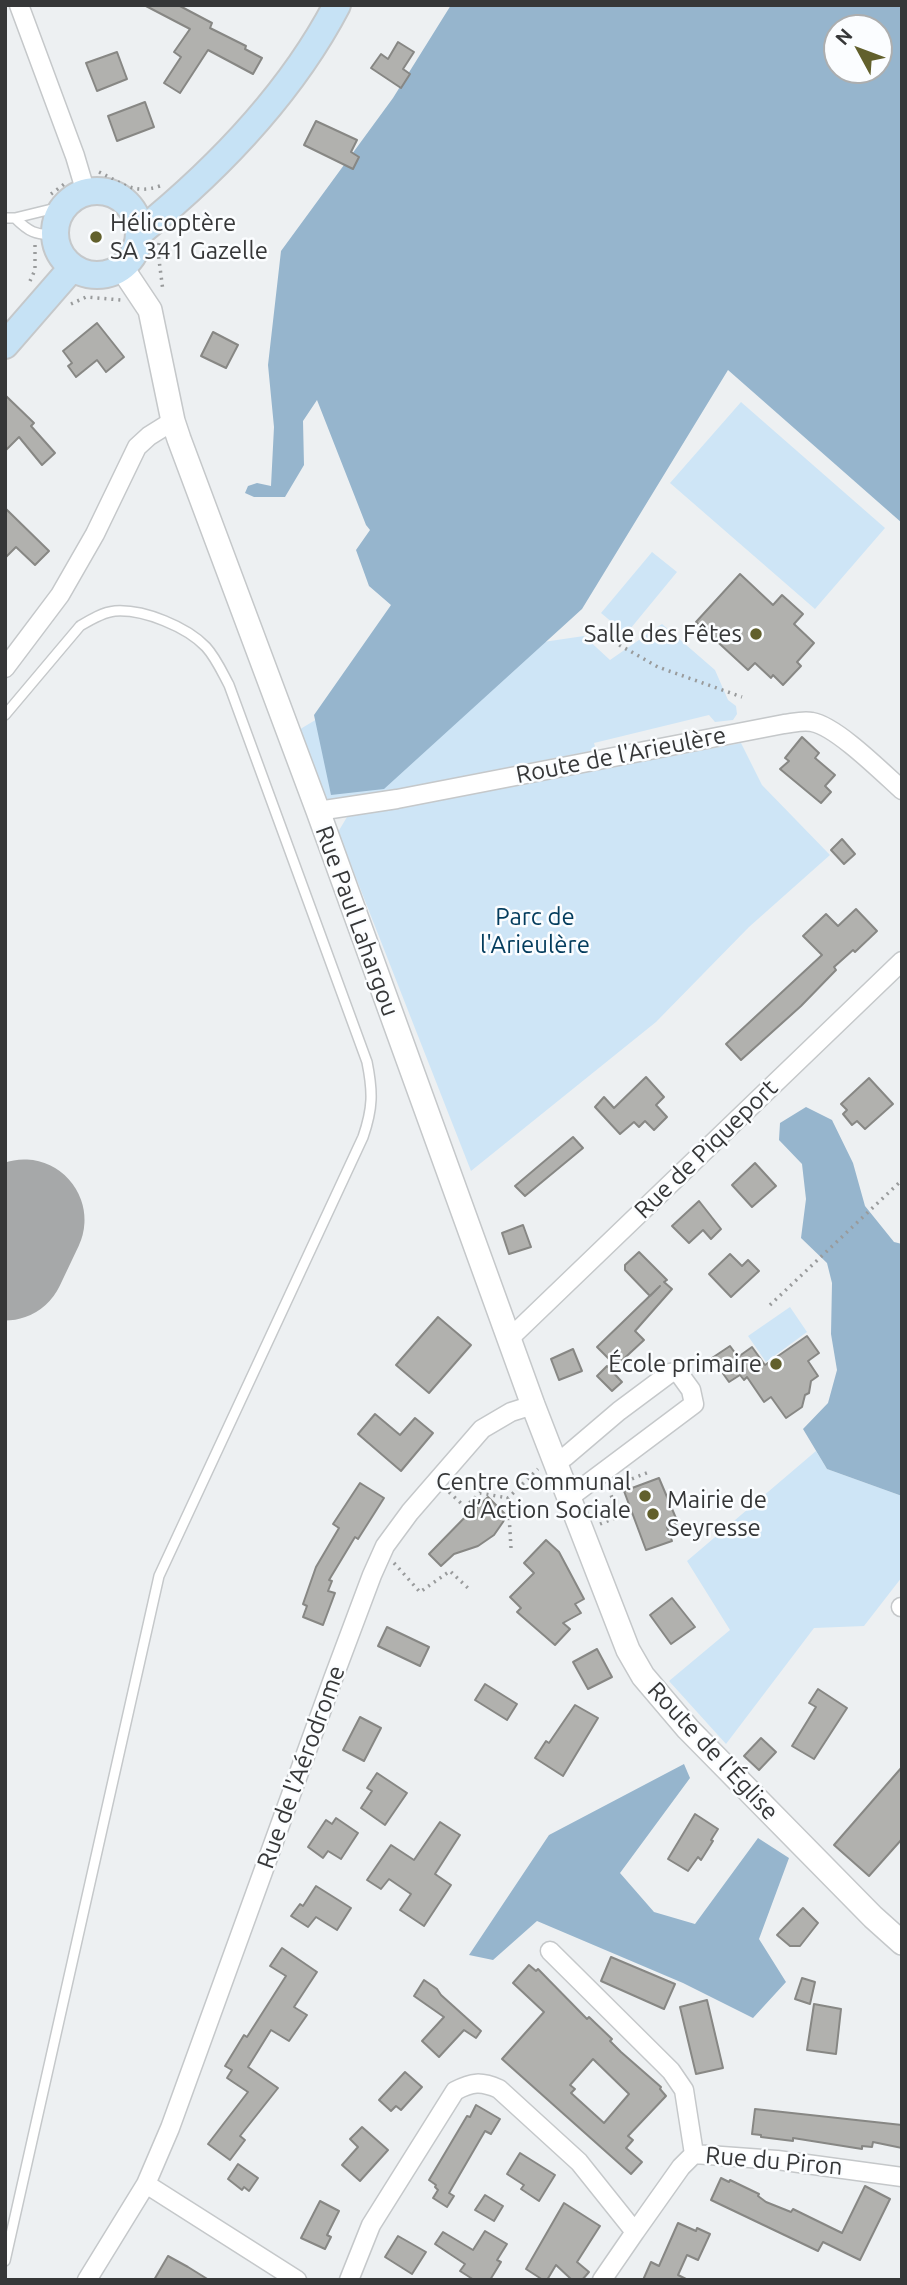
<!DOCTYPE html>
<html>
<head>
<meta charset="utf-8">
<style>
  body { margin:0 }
  #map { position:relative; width:907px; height:2285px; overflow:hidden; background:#edf0f2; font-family:Ubuntu,sans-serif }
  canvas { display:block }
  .frame { position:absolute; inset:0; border:7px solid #363738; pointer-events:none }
  .north { position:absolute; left:823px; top:14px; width:70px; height:70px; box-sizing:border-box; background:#fbfdff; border:2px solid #acaeaf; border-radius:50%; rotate:311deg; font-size:19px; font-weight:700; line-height:28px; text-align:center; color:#363738 }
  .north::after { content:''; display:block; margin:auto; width:24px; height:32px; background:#62602c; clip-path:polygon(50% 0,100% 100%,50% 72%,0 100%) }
</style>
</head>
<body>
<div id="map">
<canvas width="907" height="2285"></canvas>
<div class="frame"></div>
<div class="north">N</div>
</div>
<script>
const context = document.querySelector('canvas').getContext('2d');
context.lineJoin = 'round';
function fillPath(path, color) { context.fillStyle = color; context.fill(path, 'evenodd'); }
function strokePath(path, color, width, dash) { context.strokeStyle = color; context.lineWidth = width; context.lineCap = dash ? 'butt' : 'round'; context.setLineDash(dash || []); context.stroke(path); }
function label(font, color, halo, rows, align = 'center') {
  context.font = font + ' Ubuntu,sans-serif'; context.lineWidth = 5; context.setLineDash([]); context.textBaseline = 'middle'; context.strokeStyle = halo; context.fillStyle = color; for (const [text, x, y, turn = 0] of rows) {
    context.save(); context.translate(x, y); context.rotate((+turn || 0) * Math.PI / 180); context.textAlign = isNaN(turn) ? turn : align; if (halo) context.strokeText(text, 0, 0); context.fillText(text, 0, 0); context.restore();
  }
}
fillPath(new Path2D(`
  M741,402L885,528L815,609L670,483Z
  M652,552L677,572L626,634L601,613Z
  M662,624L715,670L728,700L736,706L737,714L733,720L715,722L709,715L594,743L596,750L326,803L297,731L414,661L584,636L610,660Z
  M741,743L762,785L830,855L749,927L656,1022L471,1171L338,832L347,817Z
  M790,1307L807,1332L766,1362L748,1336Z
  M816,1451L827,1469L902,1496V1577L864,1626L814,1628L726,1744L669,1681L730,1630L687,1561Z`), '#cee5f6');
fillPath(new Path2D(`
  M451,5H902V523L728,370L582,609L384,789L331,795L314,715L391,605L369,586L356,550L370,530L366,525L317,400L303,421L304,465L285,497H254L245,493L248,486L257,483L271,486L274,427L268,365L281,251L393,98ZM837,28H879V70H837Z
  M806,1107L832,1120L853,1163L865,1206L894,1242L902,1244V1496L827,1469L803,1429L828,1403L837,1370L831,1334L832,1283L827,1263L801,1238L806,1199L802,1164L779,1140L780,1123Z
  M684,1764L690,1778L620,1873L654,1912L695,1924L758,1838L789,1858L759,1939L786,1982L753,2018L683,1983L537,1921L493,1960L469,1955L549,1835Z`), '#96b5cd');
strokePath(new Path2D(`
  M5,1260L24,1220`), '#a6a8a9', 121);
const building = new Path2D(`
  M144,5H178L212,23L210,28L246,46L245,49L262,58L253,74L208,50L180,93L164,83L181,57L174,52L190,29Z
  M398,42L414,52L403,69L410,74L401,88L371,68L381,54L388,59Z
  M117,52L127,79L97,91L86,63Z
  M145,102L154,127L117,141L108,116Z
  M316,121L357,140L351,152L359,157L353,169L304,145Z
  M97,323L124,357L106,372L97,360L76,377L68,366L72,363L63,351Z
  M213,332L238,345L226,368L201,356Z
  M5,395L34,423L31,426L55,453L42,465L19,437L5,451Z
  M5,508L49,551L35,565L16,547L5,558Z
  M740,574L773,605L782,595L803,614L794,624L814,643L797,662L801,666L783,685L773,675L771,678L755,663L748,670L696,622Z
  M802,737L819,753L815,758L835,775L825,786L831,792L821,803L780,769L789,761L785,758Z
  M842,839L855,854L844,864L831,850Z
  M856,909L877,931L855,952L853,950L834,967L836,970L801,1006L741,1060L726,1044L822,955L803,936L826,914L838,926Z
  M646,1077L664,1097L656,1105L667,1117L654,1130L645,1121L639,1127L634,1122L620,1134L595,1107L604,1097L614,1108Z
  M869,1078L893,1104L865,1129L857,1121L852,1125L843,1114L847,1110L841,1104Z
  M573,1137L583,1148L525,1196L515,1186Z
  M755,1163L776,1186L752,1207L732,1185Z
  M699,1201L721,1229L711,1239L703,1230L689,1243L672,1226Z
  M523,1225L531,1247L509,1254L502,1233Z
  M639,1252L667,1280L664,1282L672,1289L635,1331L644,1340L616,1366L597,1347L660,1286L650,1296L625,1270V1265Z
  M730,1254L742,1266L748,1260L759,1271L731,1297L709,1274Z
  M438,1317L471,1345L429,1393L396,1365Z
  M807,1336L819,1353L808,1361L818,1376L811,1381L809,1393L805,1395L802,1407L786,1418L771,1397L764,1402L747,1377L744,1380L740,1375L729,1382L712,1358L730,1346L738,1357L752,1347L765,1365Z
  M573,1349L582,1371L559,1380L551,1359Z
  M607,1366L622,1382L612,1391L597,1376Z
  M375,1414L400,1435L415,1418L433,1433L401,1471L358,1434Z
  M659,1478L678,1523L667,1527L672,1541L646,1550L624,1491Z
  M360,1483L384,1498L358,1539L355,1537L329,1580L332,1581L328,1591L335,1593L323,1625L303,1617L307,1606L303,1604L316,1567L339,1528L333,1524Z
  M488,1497L506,1515L503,1522L494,1535L478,1546L454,1554L441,1566L429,1554L472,1510L473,1511Z
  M546,1540L559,1552L584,1599L575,1604L581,1613L563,1623L570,1629L555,1645L517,1612L521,1608L510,1597L534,1573L524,1563Z
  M672,1598L695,1627L671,1644L650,1615Z
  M387,1627L429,1647L420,1666L378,1646Z
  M597,1649L612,1677L588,1689L573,1662Z
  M485,1684L517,1704L507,1720L475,1700Z
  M818,1689L847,1708L814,1759L792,1746L816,1707L809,1703Z
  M575,1705L598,1718L563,1776L535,1758L546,1741L549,1743Z
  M360,1717L381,1728L364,1761L343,1750Z
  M761,1738L776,1752L759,1770L744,1756Z
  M902,1767V1839L869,1876L834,1845Z
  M377,1773L407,1793L385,1825L361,1808L372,1791L367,1788Z
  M695,1814L718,1829L711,1840L713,1841L701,1860L698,1857L688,1871L668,1859Z
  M336,1818L358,1833L341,1859L328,1851L323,1858L308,1847L326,1820L332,1824Z
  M440,1822L460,1835L435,1874L451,1885L424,1926L400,1910L411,1894L389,1879L381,1889L367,1880L391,1845L414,1860Z
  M316,1886L351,1908L337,1930L316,1917L308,1927L291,1916L300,1904L303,1906Z
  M803,1908L818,1923L800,1946H790L777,1935Z
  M282,1948L317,1972L294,2007L307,2015L289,2041L271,2030L248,2067L278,2088L240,2136L245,2140L230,2160L208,2144L248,2092L227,2078L232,2070L225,2066L244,2035L247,2037L286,1976L270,1966Z
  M611,1957L675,1984L664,2009L601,1981Z
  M529,1965L536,1971L538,1969L587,2019L589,2017L612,2039L610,2041L621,2052L661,2087L660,2089L666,2096L628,2136L633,2140L626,2148L642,2162L631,2174L502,2059L544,2012L513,1983ZM593,2059L629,2094L604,2123L571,2093L575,2089L570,2085Z
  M802,1978L815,1982L810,2004L795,1999Z
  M424,1980L437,1989L441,1995L481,2031L476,2038L464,2030L439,2057L422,2041L444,2017L414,1996Z
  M707,2000L723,2068L696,2074L680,2007Z
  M814,2004L841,2009L836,2054L807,2050Z
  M405,2072L422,2087L401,2110L396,2106L391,2111L379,2100Z
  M476,2105L500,2119L491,2134L485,2131L449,2193L454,2196L447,2207L433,2198L438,2190L435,2187L436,2185L429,2180L467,2116L470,2117Z
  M755,2109L902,2125V2148L873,2142L872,2147L862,2146V2149L793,2138V2141L761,2137V2135L752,2134Z
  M362,2127L388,2150L360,2181L342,2165L358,2147L350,2139Z
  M520,2153L555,2175L539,2201L521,2189L524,2185L507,2174Z
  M238,2164L258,2178L249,2191L244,2187L242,2190L228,2179Z
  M721,2178L729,2182L730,2180L759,2194L758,2196L766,2202L791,2212L793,2209L842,2233L865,2186L890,2199L860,2260L823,2242L818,2251L711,2200Z
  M485,2195L503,2206L494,2221L475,2210Z
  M320,2201L339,2211L327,2235L331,2237L325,2249L301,2238Z
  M564,2203L600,2226L577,2262L589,2272L582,2280H572L556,2265L547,2280H543L526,2269Z
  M678,2223L696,2231L697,2228L710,2234L698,2260L687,2255L678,2275L688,2280H643L651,2262L659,2266Z
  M485,2231L507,2244L497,2260L501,2262L490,2280H474L460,2271L465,2264L435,2244L443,2232L473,2250Z
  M398,2236L426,2252L412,2274L385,2257Z
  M168,2256L188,2267L209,2280H154Z`);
fillPath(building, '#b1b1ae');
strokePath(building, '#878784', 2);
const service = new Path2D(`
  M5,218H15L64,206
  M15,218C28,231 36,236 55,234
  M5,715L80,626C90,620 103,612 115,611C144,609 187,627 206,647C216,658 222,672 229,685L367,1062C373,1092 373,1108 363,1137L159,1576L5,2261`);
const minor = new Path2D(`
  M19,5L75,156L86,193
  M5,668L60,595L95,534L137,447L149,436L173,421
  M318,811L397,799L784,724C793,723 803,720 812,722C836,726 882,772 902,790
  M510,1338L902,961
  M555,1459L565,1457L619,1411L670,1373L678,1372L691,1390L694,1404L570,1497
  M901,1607H902
  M550,1951L671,2071L684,2090L694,2154
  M694,2154L777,2160L902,2177
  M146,2184L297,2280
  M635,2232L681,2167L694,2154
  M87,2280L146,2184L170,2128L333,1679L372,1575L385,1546L410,1512L482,1429L511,1412L533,1405
  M349,2280L371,2225L455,2091C472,2082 481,2081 499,2089L579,2162L635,2232L602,2280`);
const tertiary = new Path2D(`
  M122,268L150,310L173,421L179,439L318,811L533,1405L628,1650L643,1676L688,1729L873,1917L902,1943`);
const secondary = new Path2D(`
  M55 233a42 42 0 1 1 84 0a42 42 0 1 1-84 0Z
  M139,233C218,169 290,95 337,5
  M5,345L72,268`);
strokePath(service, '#c5c8ca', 12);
strokePath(minor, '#c5c8ca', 21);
strokePath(tertiary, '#c5c8ca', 26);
strokePath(secondary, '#c5c8ca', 30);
strokePath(new Path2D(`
  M99,172C122,183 134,195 160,186
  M51,194L67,182
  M159,243L158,252L163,291
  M30,281L35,270V244
  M71,304L86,297L121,300
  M607,638L658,667L742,697
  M770,1305L902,1180
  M619,1484L649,1472
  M449,1492L465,1507L480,1493L508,1498
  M600,1524L620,1516L608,1488
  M511,1548L508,1498L538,1469
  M394,1563L420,1592L450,1571L470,1590`), '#999b9c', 3.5, [2, 5]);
strokePath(service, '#fff', 9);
strokePath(minor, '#fff', 18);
strokePath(tertiary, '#fff', 23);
strokePath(secondary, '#c6e2f5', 26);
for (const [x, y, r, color] of [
  [96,237,7,"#62602c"],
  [756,634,7,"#62602c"],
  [776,1364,7,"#62602c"],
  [645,1496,7,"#62602c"],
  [653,1514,7,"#62602c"]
]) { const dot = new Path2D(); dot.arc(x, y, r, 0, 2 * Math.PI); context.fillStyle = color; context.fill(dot); strokePath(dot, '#fbfdff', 2.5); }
label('24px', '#363738', '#fbfdff', [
  ["Hélicoptère",110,223,"left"],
  ["SA 341 Gazelle",110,251,"left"],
  ["Salle des Fêtes",742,634],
  ["École primaire",762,1364],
  ["Centre Communal",631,1482],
  ["d’Action Sociale",631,1510],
  ["Mairie de",667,1500,"left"],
  ["Seyresse",667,1528,"left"]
], 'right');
label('24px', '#363738', '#fbfdff', [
  ["Route de l'Arieulère",621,755,-11],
  ["Rue Paul Lahargou",357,921,70],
  ["Rue de Piqueport",706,1149,-44],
  ["Route de l'Église",713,1751,47],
  ["Rue de l'Aérodrome",301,1767,-70],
  ["Rue du Piron",774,2161,5]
]);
label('24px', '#033c5d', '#fbfdff', [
  ["Parc de",535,917],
  ["l'Arieulère",535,945]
]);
</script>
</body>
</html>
